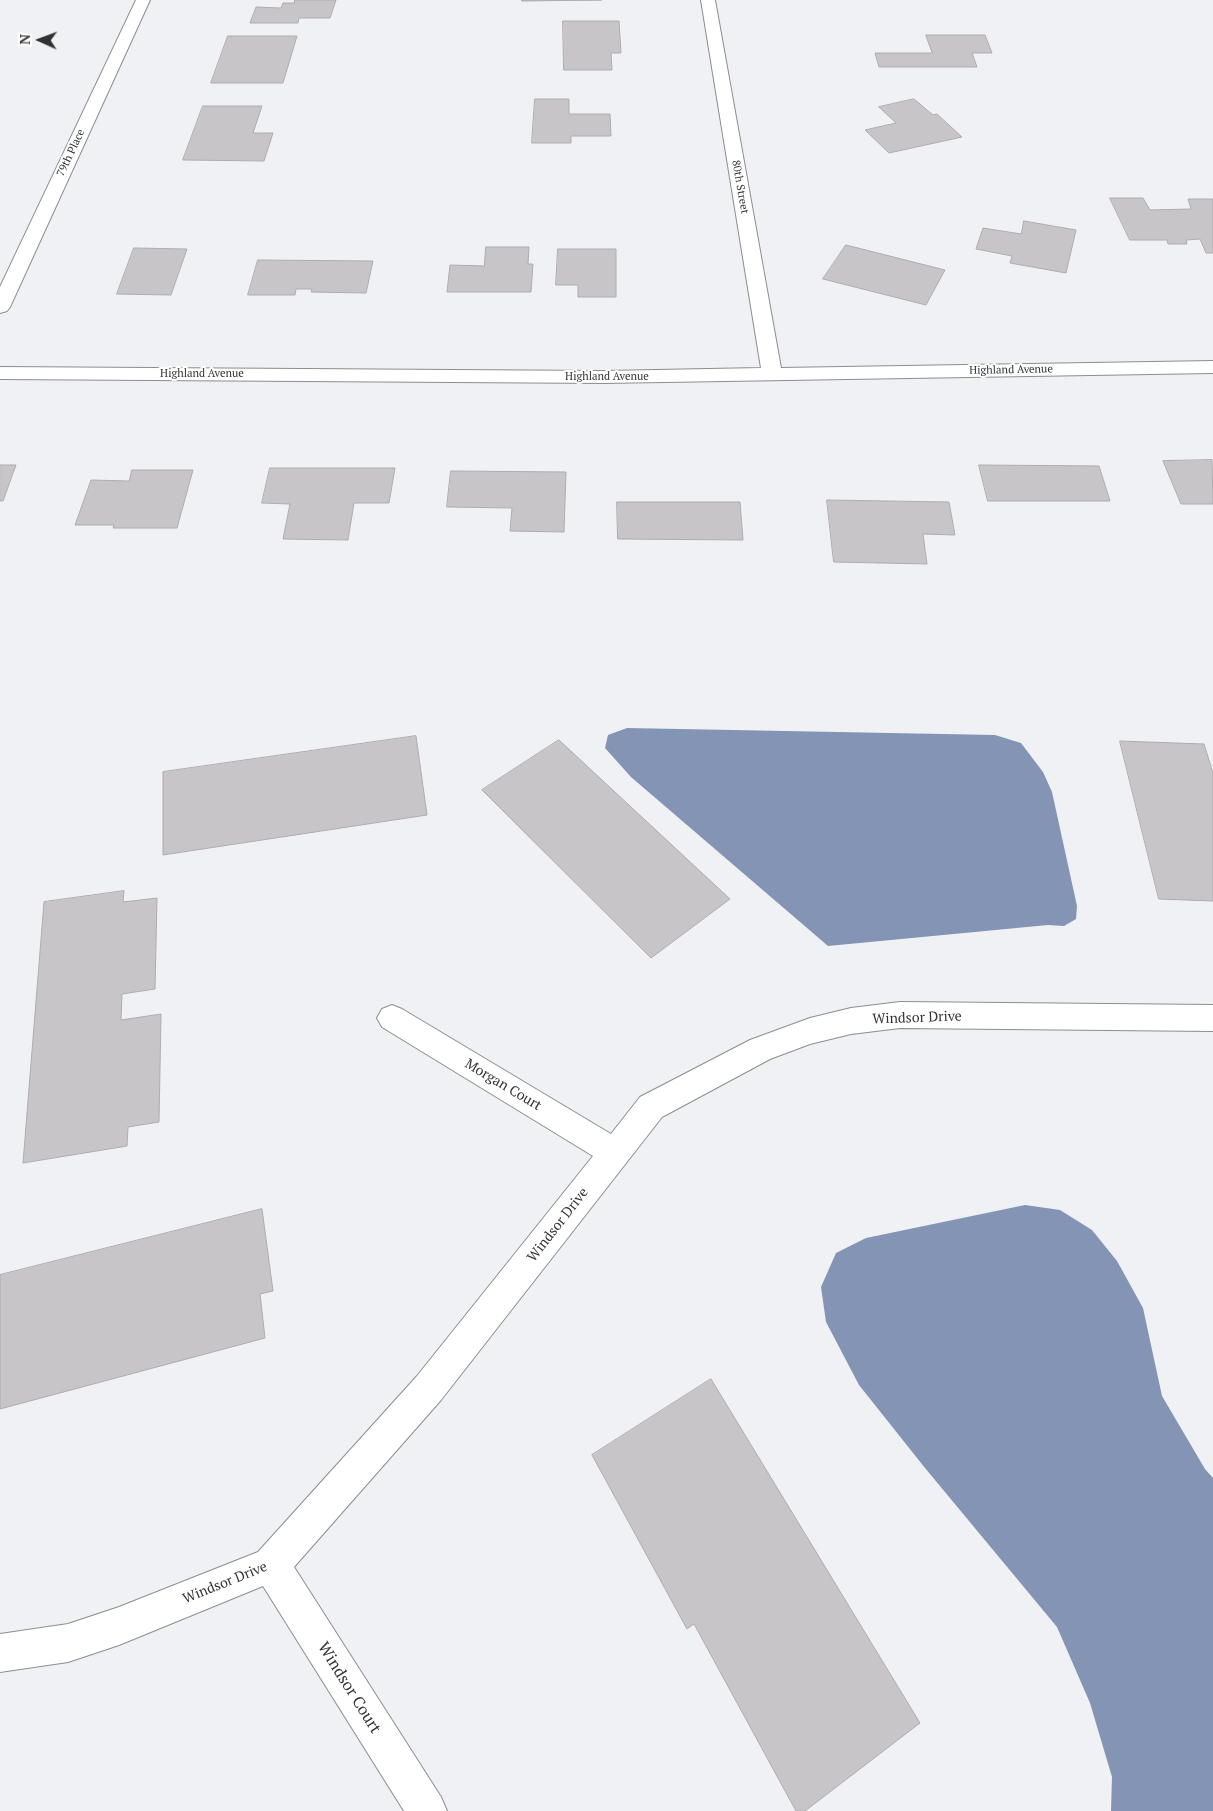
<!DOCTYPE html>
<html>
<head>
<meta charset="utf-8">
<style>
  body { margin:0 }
  #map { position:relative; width:1213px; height:1811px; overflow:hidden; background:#f0f1f4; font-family:"PT Serif",serif }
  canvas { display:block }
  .north { position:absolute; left:15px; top:15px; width:50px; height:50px; -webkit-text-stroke:4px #fff; paint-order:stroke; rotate:272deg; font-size:14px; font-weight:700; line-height:20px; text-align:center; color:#323233 }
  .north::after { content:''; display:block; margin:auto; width:18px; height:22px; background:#323233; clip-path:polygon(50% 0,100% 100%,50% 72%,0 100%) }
</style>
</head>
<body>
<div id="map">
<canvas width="1213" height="1811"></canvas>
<div class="north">N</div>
</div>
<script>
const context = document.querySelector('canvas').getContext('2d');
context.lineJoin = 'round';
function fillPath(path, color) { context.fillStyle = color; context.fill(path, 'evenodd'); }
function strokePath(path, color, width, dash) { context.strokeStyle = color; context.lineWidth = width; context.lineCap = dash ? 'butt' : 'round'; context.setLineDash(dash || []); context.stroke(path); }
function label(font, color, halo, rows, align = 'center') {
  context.font = font + ' "PT Serif",serif'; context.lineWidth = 4; context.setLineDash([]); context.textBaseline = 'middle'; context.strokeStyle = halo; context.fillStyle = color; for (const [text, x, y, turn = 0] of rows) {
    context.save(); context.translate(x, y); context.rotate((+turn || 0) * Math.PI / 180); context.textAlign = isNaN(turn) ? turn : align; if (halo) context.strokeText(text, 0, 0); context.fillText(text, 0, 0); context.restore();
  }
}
fillPath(new Path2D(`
  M627,728L995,735L1021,743L1043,772L1052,792L1077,906L1076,919L1064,926L1048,925L828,946L631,777L605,748L608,735Z
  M1025,1205L1060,1210L1092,1230L1117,1261L1143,1308L1162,1396L1205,1469L1213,1478V1811H1111L1112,1777L1090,1703L1057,1627L925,1468L859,1385L826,1322L821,1287L836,1253L866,1238Z`), '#8394b5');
const building = new Path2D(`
  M295,0H336L330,18H299L298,23H250L256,7L281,8L283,3H294Z
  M522,0H602L522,1Z
  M563,21H619L621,53H611L612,70H564Z
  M926,35H985L992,53H972L977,67H879L875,53H932Z
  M228,36H297L283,83H211Z
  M535,99H569V114H610L611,136H571V143H532Z
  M914,99L933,115L937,114L962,137L889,153L865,130L896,123L879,107Z
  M203,106H262L253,133H273L264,161L183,160Z
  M1110,198H1143L1150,210L1191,209L1188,199H1213V253H1206L1200,239L1186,240L1187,244H1168L1167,240H1130Z
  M1024,221L1076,230L1066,273L1010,263L1012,256L976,249L983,228L1021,234Z
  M846,245L945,270L926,305L823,279Z
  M486,247H529L528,264H533L531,292H447L450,265L484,266Z
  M134,248L187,249L171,295L117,294Z
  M558,249H616V297H578V285H556Z
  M258,260L373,261L366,293L311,292L312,289H296L295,295H248Z
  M1212,460L1213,504H1181L1163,461Z
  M0,465H16L3,501H0Z
  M979,465L1099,466L1110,501H988Z
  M270,468H395L389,503H354L348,540L283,539L290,504L262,503Z
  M132,470H193L177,528H113L114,525H75L91,480L129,481Z
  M451,471L566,472L564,532L510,531L512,508L447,507Z
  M827,500L949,502L955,535L923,534L927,564L834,562Z
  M617,502H740L743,540L618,539Z
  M416,736L427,815L163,855V772Z
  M559,740L730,899L651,958L482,790Z
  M1120,741L1204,744L1213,773V901L1159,899Z
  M124,891L123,902L157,898L155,989L122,994L121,1020L161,1014L159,1122L128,1127L127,1146L23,1163L44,902Z
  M262,1209L273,1291L260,1294L265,1338L0,1409V1275Z
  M711,1379L920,1723L805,1811H796L694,1624L687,1629L592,1455Z`);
fillPath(building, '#c7c5c7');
strokePath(building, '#aeacae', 1);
const minor = new Path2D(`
  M136,0H150L10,307L7,311L0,313V287Z
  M701,0H715L781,368L1213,361V373L604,383L0,379V367L604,371L761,368Z
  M900,1002L1213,1005V1031L900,1028L851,1034L810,1044L770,1059L662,1117L441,1400L294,1567L441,1797L447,1811H404L263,1586L119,1645L68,1662L0,1672V1634L68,1624L119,1607L258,1552L417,1376L593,1156L382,1027L377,1018L382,1009L392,1005L402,1009L611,1134L640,1097L750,1040L810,1018L851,1008Z`);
strokePath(minor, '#8c8d8f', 2);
fillPath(minor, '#fff');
label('11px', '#323233', '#fff', [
  ["79th Place",71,153,-65],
  ["80th Street",740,187,80],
  ["Highland Avenue",1011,370,-1],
  ["Highland Avenue",202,374],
  ["Highland Avenue",607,377]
]);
label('14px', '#323233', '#fff', [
  ["Windsor Drive",917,1018,-2],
  ["Morgan Court",503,1085,31],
  ["Windsor Drive",558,1225,-52],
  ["Windsor Drive",225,1583,-22]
]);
label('16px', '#323233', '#fff', [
  ["Windsor Court",349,1688,58]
]);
</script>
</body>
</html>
